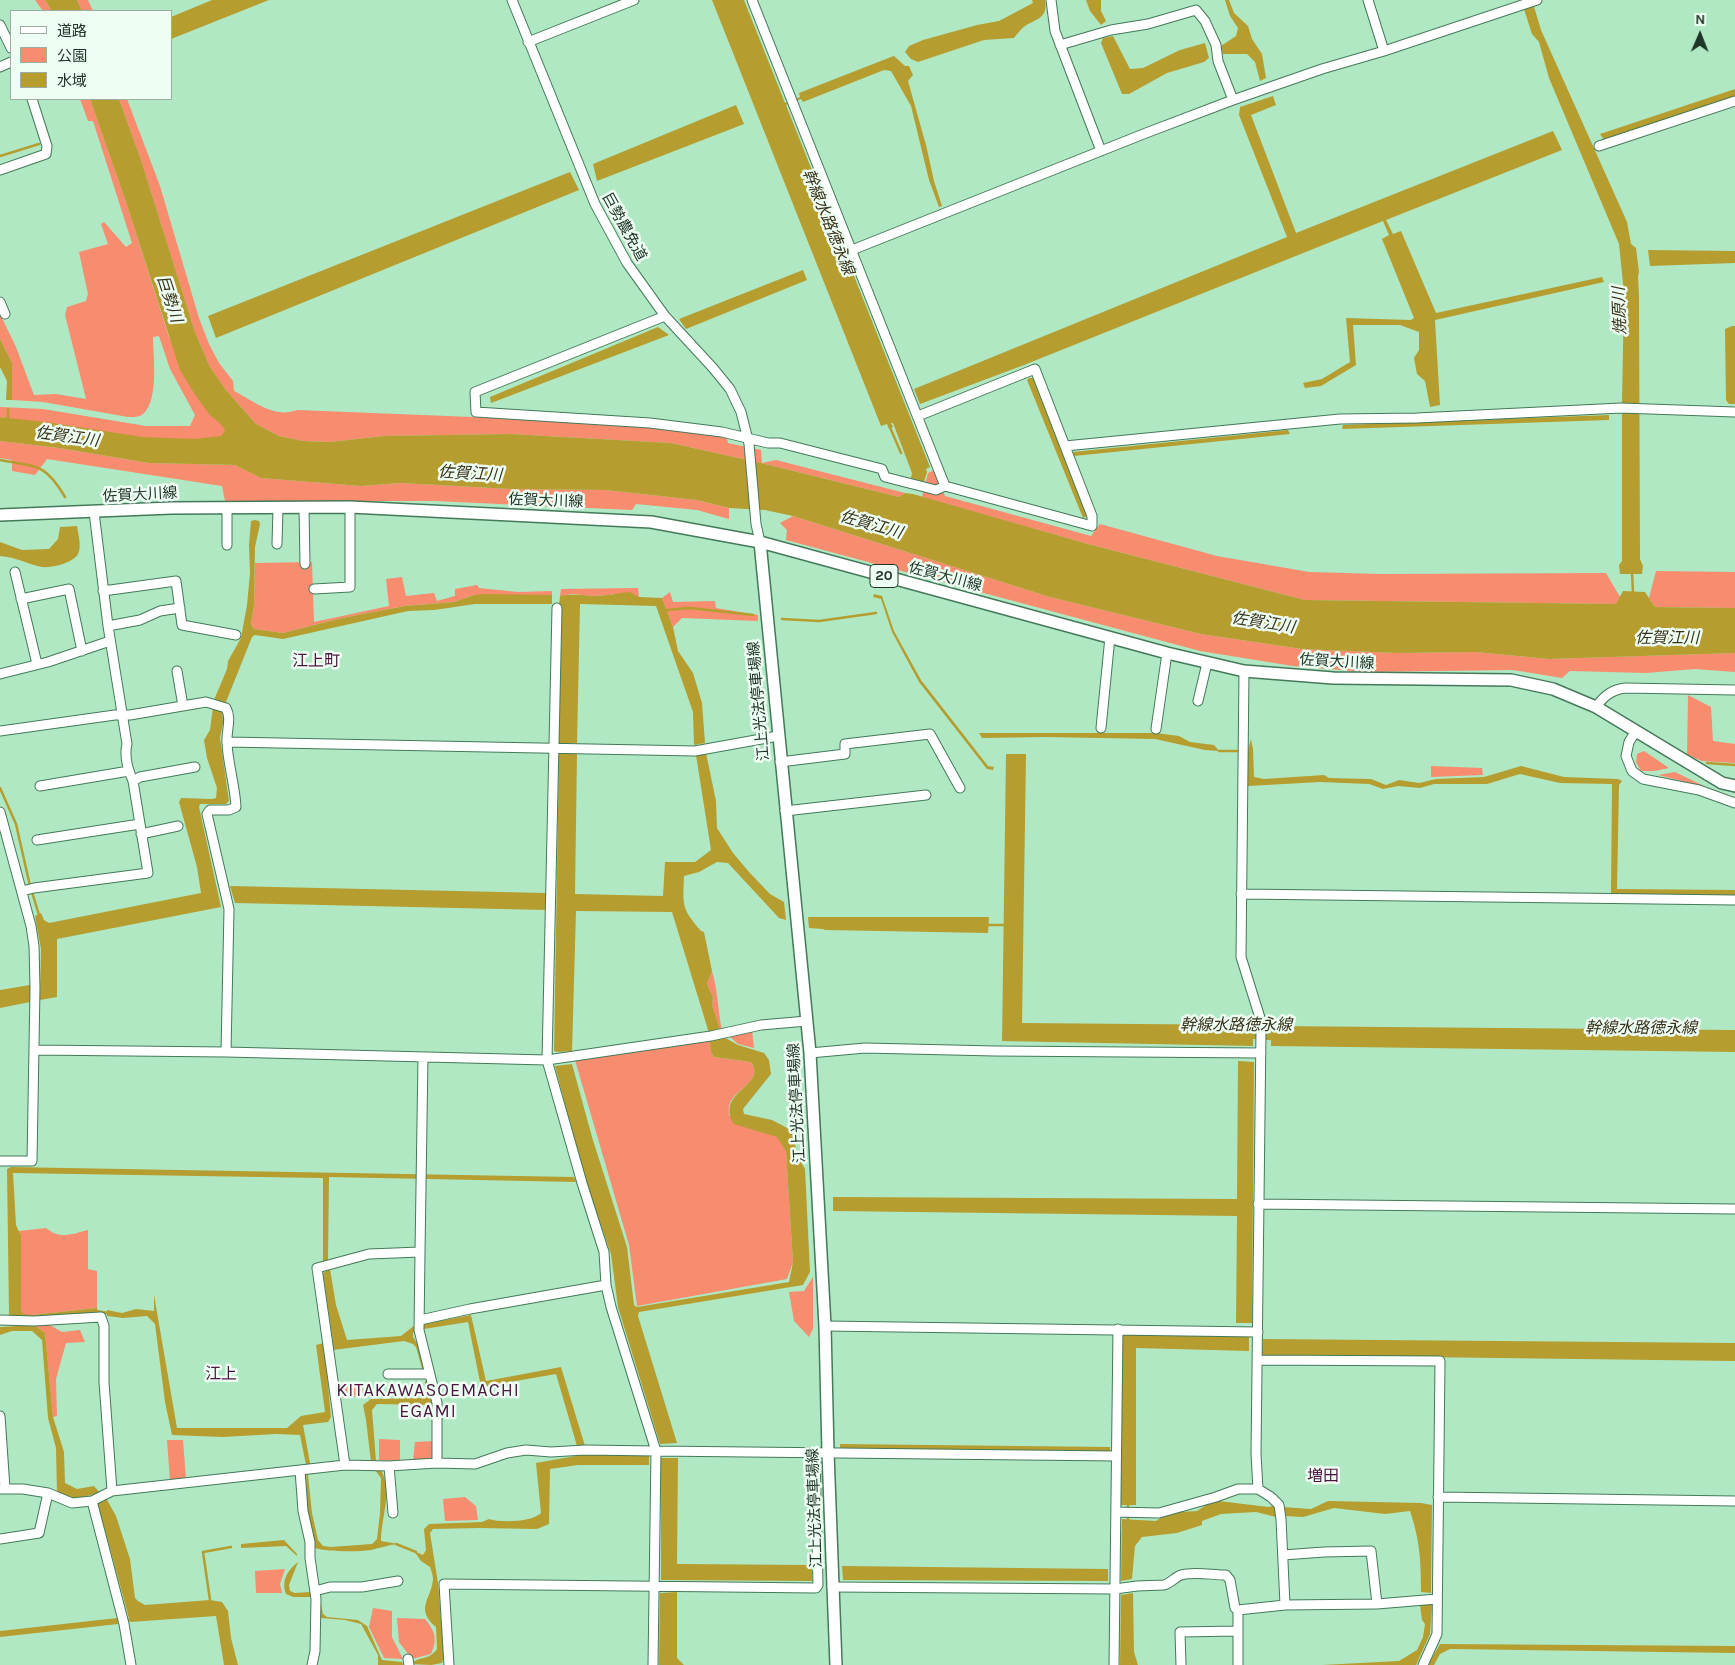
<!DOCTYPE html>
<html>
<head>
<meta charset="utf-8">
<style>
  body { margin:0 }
  #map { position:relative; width:1735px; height:1665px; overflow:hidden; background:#b0e8c4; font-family:Karla,"Noto Sans JP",sans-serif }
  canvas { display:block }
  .legend { position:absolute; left:10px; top:10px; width:162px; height:90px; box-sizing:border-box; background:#eefef3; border:1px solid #9caea2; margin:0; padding:6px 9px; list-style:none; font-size:15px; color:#203629 }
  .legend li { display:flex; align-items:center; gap:10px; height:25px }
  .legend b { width:25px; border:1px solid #9caea2 }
  .north { position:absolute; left:1675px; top:10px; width:50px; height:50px; -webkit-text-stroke:4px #eefef3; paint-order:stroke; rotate:1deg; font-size:14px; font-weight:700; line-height:20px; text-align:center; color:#203629 }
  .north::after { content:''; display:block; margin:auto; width:18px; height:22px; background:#203629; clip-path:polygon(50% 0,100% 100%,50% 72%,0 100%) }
</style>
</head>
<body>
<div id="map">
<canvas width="1735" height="1665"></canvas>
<ul class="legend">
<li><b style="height:6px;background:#fff"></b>道路</li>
<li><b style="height:14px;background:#f78c6e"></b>公園</li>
<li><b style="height:14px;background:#b59d2f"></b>水域</li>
</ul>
<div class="north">N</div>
</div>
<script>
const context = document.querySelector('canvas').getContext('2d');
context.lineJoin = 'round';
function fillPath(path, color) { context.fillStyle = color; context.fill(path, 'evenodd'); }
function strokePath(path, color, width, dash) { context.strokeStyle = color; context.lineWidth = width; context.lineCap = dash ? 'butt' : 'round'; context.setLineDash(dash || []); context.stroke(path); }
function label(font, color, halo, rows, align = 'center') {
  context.font = font + ' Karla,"Noto Sans JP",sans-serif'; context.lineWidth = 5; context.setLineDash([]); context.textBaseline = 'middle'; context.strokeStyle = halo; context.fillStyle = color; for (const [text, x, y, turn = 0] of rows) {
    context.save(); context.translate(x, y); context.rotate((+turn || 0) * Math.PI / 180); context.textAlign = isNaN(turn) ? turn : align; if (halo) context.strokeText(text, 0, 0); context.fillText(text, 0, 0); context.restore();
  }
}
fillPath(new Path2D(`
  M35,0H45L52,11H43Z
  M77,0H88L93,11H82Z
  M80,99H90L127,205L169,337L231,438L184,444L0,417V407L43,409L146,426H190L195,415L170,369L159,336L153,337C153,356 160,406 140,416C137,417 131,417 128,417L43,402L12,400V363L0,339V314L16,347L34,395L56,394L86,399L65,315L67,307L86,301L88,294L79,252L108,244L101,224L104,222L126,247L132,243L93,121H88Z
  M119,99H127L160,186L199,318L209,344L219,363L233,381L234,391C253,401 275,419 297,410L648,424L726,436L728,443L761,450L762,463L776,460L905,493L899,497L761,463L671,443L510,434L384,436L330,442L303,441L279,436L256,424L226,390L210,367L195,332L141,160Z
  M0,441L59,448L149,463L235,465L261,478L361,486L401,483L511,489L605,490L697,500L729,508V519L697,510L636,504L632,510L434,501H225L222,486L47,459L35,475L12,471V460L0,458Z
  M935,470L945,496L1091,536L1100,524L1217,556L1309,572L1381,574L1606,573L1620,597L1617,604L1305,600L1088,544L922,497L928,473Z
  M793,516L1050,597L1201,634L1302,649L1396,653L1476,652L1549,659L1735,653V672L1695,669L1646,673L1570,671L1562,678L1513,670L1364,672L1293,666L1200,651L786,540L787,530L780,523Z
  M312,562L314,622L389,606L386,579L402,577L406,596L434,593L437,601L455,596V589L477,585L479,588L518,592L552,591V595H474L454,602L405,606L342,618L283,633L254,629L251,624L254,605L255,563Z
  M1656,571L1735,572V608L1655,607L1649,598Z
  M638,588L639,597L613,594L609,595L592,596L573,594L560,596L561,589Z
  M670,592L673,602L715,601L716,608L758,615V621L682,618L673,627L662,598Z
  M1688,695L1711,707L1713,741L1735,744V763L1702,761L1687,755Z
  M1644,751L1669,768L1655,771H1641L1636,762L1637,754Z
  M1431,766L1482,768L1483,775L1431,777Z
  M1675,772L1706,787L1658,775Z
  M712,971C718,991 718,1011 722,1031H720L712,1005L713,997L707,984Z
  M752,1030L754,1048L738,1044L728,1035Z
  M710,1039L711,1052L714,1057L751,1062C764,1081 736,1088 730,1103C728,1106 729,1112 729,1115L778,1137L786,1151L793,1262L787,1279L637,1306L629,1245L575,1060Z
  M46,1228C60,1240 72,1234 88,1230V1269L97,1271V1308L32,1315H23L21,1310L19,1231Z
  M813,1277V1329L809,1337L794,1321L789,1292L804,1291Z
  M48,1324L62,1332L80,1330L85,1342L66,1343L56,1379L57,1416L53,1417L45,1333L34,1325Z
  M362,1383L363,1396L339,1398L337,1386Z
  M379,1439L400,1440V1461L379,1460Z
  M167,1440H183L186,1479L170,1481Z
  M434,1441V1460L413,1461L415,1442Z
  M465,1497L476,1506L478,1520L445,1521L443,1499Z
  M285,1569L280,1584L282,1593H256L255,1571Z
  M373,1608L392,1611V1637L403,1659L384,1658L369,1627Z
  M397,1618L425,1619C435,1631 438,1639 431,1654L412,1659L399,1642Z`), '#f78c6e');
fillPath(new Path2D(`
  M45,0H77L82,11H52Z
  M212,0H269L171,39V17Z
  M712,0H744L785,103L800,97L799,93L891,57L894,56L905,66H909L913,75L908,81L926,145L934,181L942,206L939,207L929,180L911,106L891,71L884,70L803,102L801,99L786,105L930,467L926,469L927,472L924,482L911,478L912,473L893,423H891L893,427L889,429L887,424L881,426Z
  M1032,0H1045C1048,18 1038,18 1025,26C1021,29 1017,34 1014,38L984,40L918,62L911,59L905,52L909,46L923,40L977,25L999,21L1033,3Z
  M1086,0H1101V11L1106,21L1101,25L1090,11Z
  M1225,0H1229L1234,13L1248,26L1252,39L1262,54L1266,78L1260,81L1255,62L1247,54H1223L1221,46L1236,36L1238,28L1230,16Z
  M1521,0H1532L1541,30L1627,222L1631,244L1636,248L1639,272L1638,276L1639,296L1640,559L1643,566L1642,574H1620L1619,565L1622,561V401L1624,293L1619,244L1549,78L1539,42L1532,34Z
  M1113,36L1130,69L1143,68L1180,50L1205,43L1209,58L1204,62L1167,73L1129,94H1122L1101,43L1103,38Z
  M1735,89V97L1604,140L1600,134Z
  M1273,96L1276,105L1251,115L1296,233L1553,131L1562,150L1386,220L1393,234L1401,231L1436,313L1602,277L1604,282L1435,320L1440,405L1430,407L1425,381L1417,374L1414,358L1419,350V332L1400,325H1353L1356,365L1321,386L1305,388L1303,383L1322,379L1350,362L1346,318L1411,320L1414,318L1382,239L1389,235L1383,221L1024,365L920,404L914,389L1287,237L1239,115L1240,107Z
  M90,99H119L141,160L195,332L210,367L226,390L256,424L279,436L303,441L330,442L384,436L510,434L671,443L761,463L899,497L905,493L913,494L1088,544L1305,600L1616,604L1623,591L1645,592L1655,607L1735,608V653L1549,659L1476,652L1396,653L1302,649L1201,634L1050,597L793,516L765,510L729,508L697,500L605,490L511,489L401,483L361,486L261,478L235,465L149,463L59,448L0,441V417L53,423L142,437L195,439L221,436L225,431C222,423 215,420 209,414C198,400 189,385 180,370L127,205Z
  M736,105L744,124L597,181L593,164Z
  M570,172L579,190L216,338L208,316Z
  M1648,250L1735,251V263L1650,266Z
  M803,270L807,280L686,329L679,319Z
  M1732,326H1735V404H1729L1726,400L1725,329Z
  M658,327L669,335L491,403L490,397Z
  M0,339L12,363V400H6L7,381L0,367Z
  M1029,378H1033L1087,516L1083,518L1027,380Z
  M1609,415V420L1342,429L1343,425Z
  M1288,430L1290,434L1074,456L1073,452Z
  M255,520L259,521L260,524L255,547L254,605L251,624L254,629L283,633L342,618L405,606L454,602L474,595L484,594L552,595V604H475L434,610L408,611L283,639L255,635L252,637L222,712L223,722L220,738L229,801L226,804H200L199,807L221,907L57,939V997L40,1000L41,949L35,916L41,913L44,920L49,923L201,893L197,867L179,802L181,798L212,799L216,798L217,788L207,758L204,740L210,730L214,700L227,669L228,661L241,638L247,605L250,573L249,545L251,521Z
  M77,526C78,533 82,547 78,554C73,563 52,568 42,567C27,564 16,557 0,556V542L22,550L49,549L58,539L60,527Z
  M630,592L639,597L662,598L673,627L678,651L693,673L702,703L705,743L694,745L693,712L656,606L580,604L577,743H559L562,606L559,605L560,596C572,594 581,595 593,596C606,596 618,593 630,592Z
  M874,594L882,596L894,631L921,680L988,766L994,767L993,770L987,769L919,682L892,632L881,599L873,597Z
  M979,733H1156L1179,736L1190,742L1214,745L1219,751L1205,750L1155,739L1045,737L982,738Z
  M1251,739L1253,749L1254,777L1264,779L1324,775L1329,778L1371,779L1386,785L1399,780L1419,783L1436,779L1484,777L1521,766L1564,777L1618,779L1622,781L1619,785L1617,889L1735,890V895L1611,894L1612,784L1560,783L1520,774L1487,784H1434L1420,788L1398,786L1383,789L1369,784L1320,782L1248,786V750Z
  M706,753L716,801L717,828L733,853L749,872L770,894L784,902L786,920L779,918L728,863L717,862L699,872L684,876C683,905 681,908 701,931L704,932L712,971L707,984L713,997L712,1005L722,1036L738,1045L764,1053L769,1060L771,1074L743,1109L744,1114L772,1120L791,1130L799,1159L805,1169L810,1272L803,1285L639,1312L638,1316L677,1443L660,1444L618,1307L611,1254L585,1179L555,1066L572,1064L592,1137L627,1247L634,1305L637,1307L789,1282L793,1262L786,1151L777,1137L734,1124C714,1091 768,1087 751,1062L714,1057L711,1052L709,1033L672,912L576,911L572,1051L558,1052L554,1051L559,754H577L575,894L663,896L665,862H695L711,850L696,755Z
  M1006,754H1026L1022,1023L1254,1025L1253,1033H1257V1039H1253V1046L1002,1041Z
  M230,886L546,893L545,910L235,903Z
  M808,917H989L988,933L825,930L823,929L809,928Z
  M30,985V1002L0,1008V990Z
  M1271,1026L1735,1030V1052L1271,1046V1040H1266V1033H1271Z
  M1238,1061L1254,1062L1252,1323H1236L1237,1216L833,1211V1197L1237,1199Z
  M11,1167L574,1177L576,1182L329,1177L328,1261L323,1263V1178L13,1173L16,1225L21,1236V1310L23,1314L32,1315L97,1308L98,1313L15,1318L9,1315L7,1169Z
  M330,1269L336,1305L347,1340L401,1336L415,1325L416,1329L413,1333V1337L418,1345L425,1371L423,1372L416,1347L413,1344L404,1341L333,1350V1342L323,1273Z
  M154,1295L177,1428H287L301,1416L325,1412L316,1345L324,1343L331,1417L328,1422L303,1425L310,1463L308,1475L312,1513L318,1540L323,1546L331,1547L372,1544L377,1539L380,1513L381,1478L375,1470H381C393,1491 381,1518 381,1541L398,1544C388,1545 380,1548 371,1550C357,1552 327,1552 315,1548L307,1513L306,1465L300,1435L276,1434L223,1437L172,1435L165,1402L155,1324L147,1316L123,1318L107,1316V1310L122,1313L136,1309L154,1311Z
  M471,1315L486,1381L561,1367L585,1446H577L556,1374L481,1387L468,1322L424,1329L423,1324Z
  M34,1325L45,1333L53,1417L64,1452L65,1483L77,1489L94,1486L100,1493L73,1499L57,1493L56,1448L48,1418L42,1340L32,1331H12L0,1335V1327Z
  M1121,1333L1249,1336V1351L1136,1348V1505H1121Z
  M1263,1339L1735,1343V1361L1262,1355Z
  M425,1381H428L432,1405L377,1404L372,1410L376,1461L371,1462L366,1420L363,1405L371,1399L423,1398L426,1395Z
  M840,1444L1110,1447V1451L840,1449Z
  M581,1455H649V1465H578L550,1469L549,1524L537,1529L479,1528L433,1529L430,1533L438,1583L444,1657L442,1663L431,1665L411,1664C420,1655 427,1662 437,1649L436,1627C414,1609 432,1598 433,1579C433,1575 431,1570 430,1567L421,1561L414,1551L423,1555L426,1550L424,1529L429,1524L482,1522L489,1519C501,1523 532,1522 541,1513L536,1463Z
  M661,1458H678L677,1564L812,1565V1581L661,1580Z
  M106,1498L116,1516L130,1559L135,1598L138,1601L145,1605L210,1600L222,1602L228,1611L231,1638L238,1665H224L216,1616L130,1622L98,1504L102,1499Z
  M1219,1501L1268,1507L1273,1506L1277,1511L1276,1517L1256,1512L1221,1514L1202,1521V1525L1177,1533L1142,1537L1135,1546L1132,1579L1121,1581L1122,1519L1156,1521L1162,1517L1180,1512L1197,1511L1206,1505Z
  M1328,1501L1421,1503L1432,1505L1431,1593L1421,1592C1421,1561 1420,1541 1410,1511L1385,1514L1334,1508L1303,1517L1285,1516L1282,1507L1311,1509Z
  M284,1540L297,1554V1556L286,1546L241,1548V1544Z
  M298,1562L289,1585L290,1591L295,1593L311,1592L313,1597H293L286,1594C281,1580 288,1570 298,1562Z
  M842,1566L1108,1569V1581L843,1580Z
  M677,1592V1658L684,1665H659L660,1593Z
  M319,1593L323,1614L327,1617L358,1620L367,1626L382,1660L402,1662L403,1665H378V1655L361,1624L345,1620L321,1618Z
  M1133,1593L1134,1652L1138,1665H1120L1121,1595Z
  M1429,1604L1432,1605L1430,1634L1416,1665H1322L1399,1661L1417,1650L1423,1637L1425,1624L1422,1620L1420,1605Z
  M117,1618L118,1624L0,1637V1631Z
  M1440,1644L1735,1646V1653L1450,1649L1440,1654L1434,1665H1428Z`), '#b59d2f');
strokePath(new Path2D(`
  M0,156L39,144
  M8,420V409
  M889,425L901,453
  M0,460C37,467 45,463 65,497
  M1632,572L1633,593
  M667,610L690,608L753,615
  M782,619L819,621L876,613
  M1219,751H1239
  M1707,763L1735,765
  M0,788L16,824L30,886
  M32,892L39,915
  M987,925H1007
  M95,1311L109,1313
  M1128,1521V1502
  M396,1544L416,1552
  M210,1600L203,1552L231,1547
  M118,1621L129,1620`), '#b59d2f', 2.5);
const minor = new Path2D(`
  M512,0L595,204L627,263L665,316L713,368L730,389L741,412L749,444L756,524L760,542
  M752,0L945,486
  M1051,0L1055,31L1101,151
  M1368,0L1384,51
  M0,25L11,48
  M528,42L634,0
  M1060,45L1111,30L1148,24L1196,10L1205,21L1216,45L1218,61L1233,100
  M0,67L11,62
  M1599,146L1735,101
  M0,170L46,154L47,146L32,99
  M852,250L1146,133L1233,100L1322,69L1384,51L1537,0
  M0,302L5,314
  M665,316L475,392L476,412L650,423L722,432L768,443H780L882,469L885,477L936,490L945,486L1092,526V516L1035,369L918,416
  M1065,446L1340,419L1417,418L1621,408L1735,412
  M304,508L305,564
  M277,544L278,508
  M227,545V508
  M15,572L37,664
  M314,589L350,587V507
  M103,591L176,581L182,625L236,635
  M21,599L69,589L82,651
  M557,608L547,1060L582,1183L604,1252L606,1285L611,1307L656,1451L653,1665
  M108,626L140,620L160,611L180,608
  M177,671L183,706
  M1244,671L1241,957L1261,1021V1030L1256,1454L1258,1489
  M0,674L48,662L110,641
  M1198,701L1207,663
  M1596,707C1604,696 1611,690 1625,688L1735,690
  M1101,728L1110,637
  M1156,729L1167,653
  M0,731L115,715H130L206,702L226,708C232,719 226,731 227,743C228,765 235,785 236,807L229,810H210L207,814L229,909L226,1052
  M1636,731L1629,742L1626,756L1632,771L1643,779L1699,790L1735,803
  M227,742L695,751L778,736
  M780,762L845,754V744L930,734L960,788
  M133,781L140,777L195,767
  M40,786L129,771
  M785,811L926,795
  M0,812L31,926L34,946L35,988L32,1161H0
  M141,834L178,826
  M37,840L140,824
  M22,891L34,888L148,873L133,781C128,770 124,756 127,744L108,626L94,512
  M1241,894L1735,900
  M34,1050L226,1052L547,1060L711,1036L761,1025L807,1021
  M810,1053L865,1048L995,1051L1261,1053
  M1258,1204L1735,1209
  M420,1252L423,1057
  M0,1320L34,1321L101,1317L104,1326V1382L112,1491
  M420,1320L470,1309L606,1285
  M825,1326L1258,1332
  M1258,1360L1440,1361L1437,1634L1423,1665
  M388,1374H429
  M0,1416L5,1488
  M345,1465L317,1268L369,1254L420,1252L419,1330L437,1403V1463
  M389,1466L393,1513
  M300,1470L303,1511L310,1542V1558L316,1599L315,1651L312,1665
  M0,1489H23L48,1493L72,1503L92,1501L112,1491L345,1465L389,1466L437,1463L475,1464L507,1453L526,1450L551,1452L585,1450L656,1451L1116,1456
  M1438,1497L1735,1501
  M92,1501L124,1624L131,1665
  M1116,1512L1159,1513L1216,1497L1238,1489H1258L1271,1497L1279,1505L1281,1519L1285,1605L1238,1610
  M0,1539L39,1533L48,1493
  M1283,1555L1324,1552L1371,1551L1377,1604
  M832,1587L1115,1589L1137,1586L1164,1585C1171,1583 1175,1577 1181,1575C1194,1571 1212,1575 1226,1575L1230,1580L1235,1608L1238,1610V1665
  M315,1591L330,1587H362L398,1581
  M1285,1605L1377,1604L1437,1599
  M408,1659L409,1665
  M449,1665L444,1584L816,1588L818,1585L815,1453
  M1114,1665L1118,1329
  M1181,1665L1180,1632L1237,1631`);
const major = new Path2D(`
  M0,515L171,508L350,507L651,522L760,542L1167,653L1244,671L1333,678L1511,680L1553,689L1596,707L1722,783L1735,786
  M760,542L810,1053L825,1326L828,1453L836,1665`);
strokePath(minor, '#447959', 11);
strokePath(major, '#447959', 14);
strokePath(minor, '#fff', 9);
strokePath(major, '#fff', 11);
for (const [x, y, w] of [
  [884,576,28]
]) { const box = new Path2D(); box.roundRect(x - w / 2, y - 11.5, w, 23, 4); context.fillStyle = '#eefef3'; context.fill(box); strokePath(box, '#203629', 1); }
label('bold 14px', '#203629', null, [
  ["20",884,576]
]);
label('15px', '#203629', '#eefef3', [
  ["巨勢農免道",624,227,61],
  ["佐賀大川線",140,495,-3],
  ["佐賀大川線",546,501,2],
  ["佐賀大川線",945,577,15],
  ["佐賀大川線",1337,662,3],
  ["江上光法停車場線",759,701,-95],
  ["江上光法停車場線",797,1103,-93],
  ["江上光法停車場線",815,1508,-92]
]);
label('italic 16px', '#38321b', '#eefef3', [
  ["幹線水路徳永線",828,222,68],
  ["巨勢川",169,299,72],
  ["焼原川",1620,311,-92],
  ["佐賀江川",67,437,8],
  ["佐賀江川",470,474,3],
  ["佐賀江川",871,525,16],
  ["佐賀江川",1263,623,9],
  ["佐賀江川",1667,638],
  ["幹線水路徳永線",1236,1025],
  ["幹線水路徳永線",1641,1028]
]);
label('16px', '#4c1541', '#eefef3', [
  ["江上町",316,661],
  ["江上",221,1374],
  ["増田",1323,1476]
]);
context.letterSpacing = '1px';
label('18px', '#4c1541', '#eefef3', [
  ["KITAKAWASOEMACHI",428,1391],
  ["EGAMI",428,1412]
]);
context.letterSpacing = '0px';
</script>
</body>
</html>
